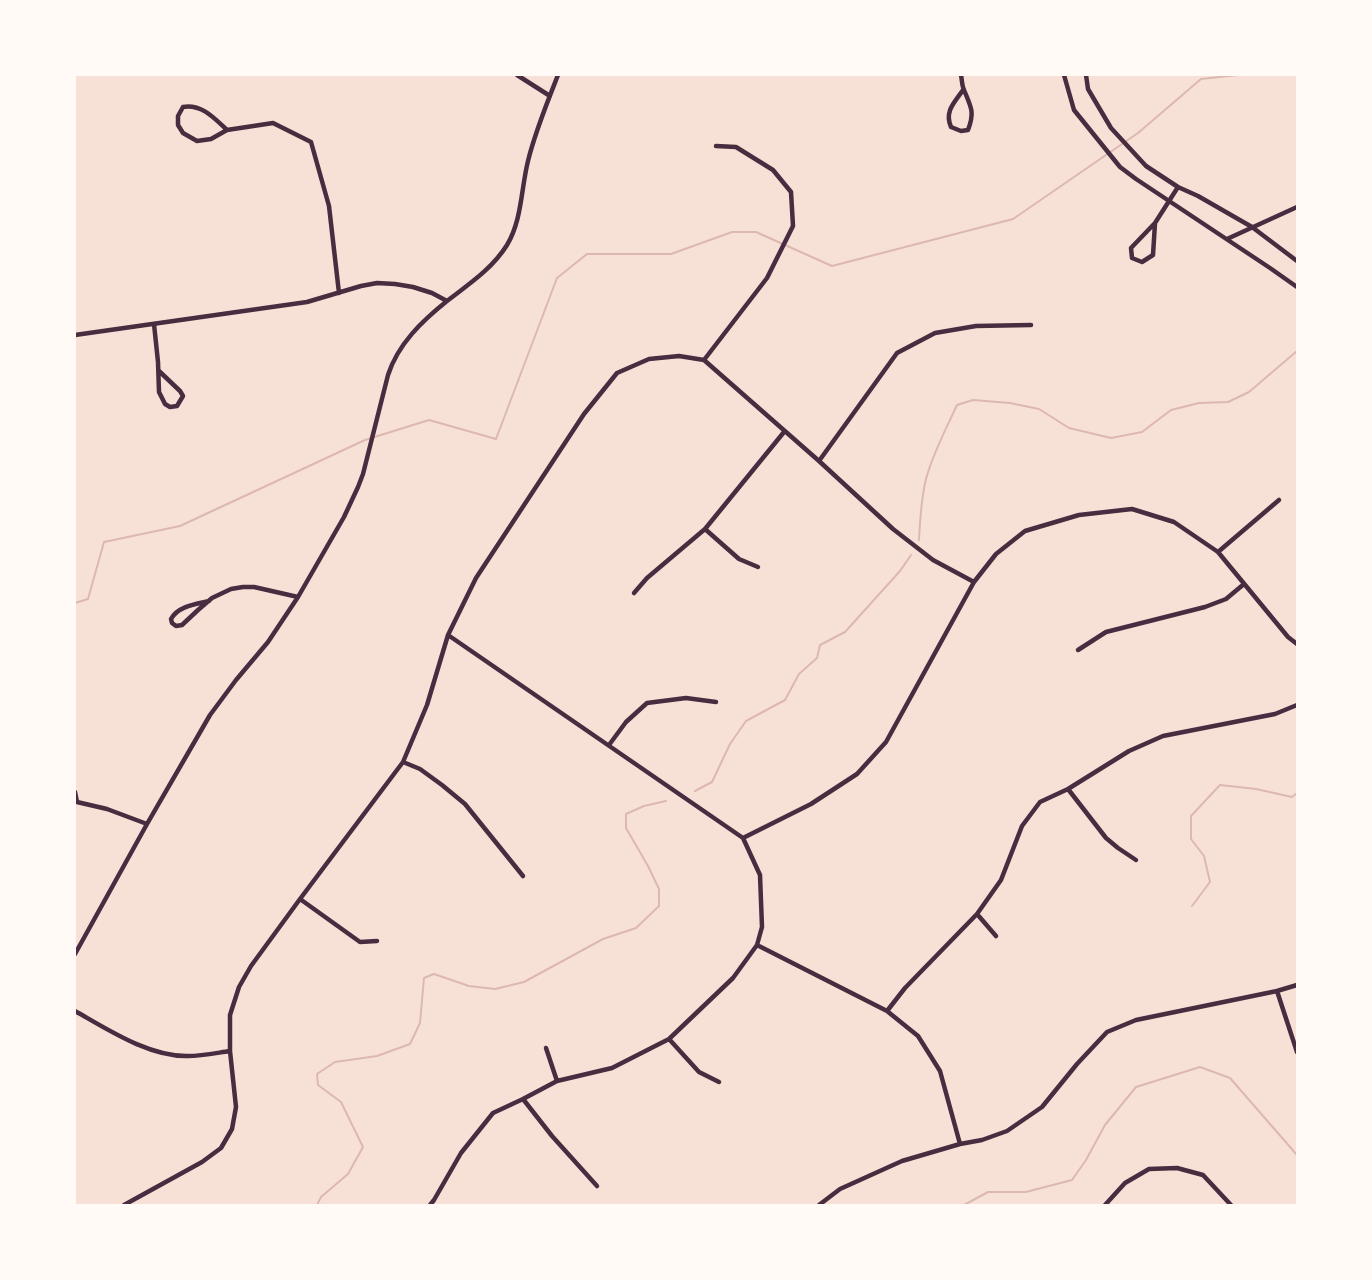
<!DOCTYPE html>
<html>
<head>
<meta charset="utf-8">
<style>
  body { margin:0 }
  #map { position:relative; width:1372px; height:1280px; overflow:hidden; background:#f7e1d7; font-family:"Roboto Condensed",sans-serif }
  canvas { display:block }
  .frame { position:absolute; inset:0; border:76px solid #fffaf5; pointer-events:none }
</style>
</head>
<body>
<div id="map">
<canvas width="1372" height="1280"></canvas>
<div class="frame"></div>
</div>
<script>
const context = document.querySelector('canvas').getContext('2d');
context.lineJoin = 'round';
function strokePath(path, color, width, dash) { context.strokeStyle = color; context.lineWidth = width; context.lineCap = dash ? 'butt' : 'round'; context.setLineDash(dash || []); context.stroke(path); }
strokePath(new Path2D(`
  M919,540C920,520 921,499 926,479C933,453 946,429 957,405L973,400L1010,403L1039,409L1069,428L1111,438L1142,432L1171,410L1199,403L1228,402L1249,392L1297,351
  M75,603L88,599L104,542L180,526L365,440L429,420L496,439L557,278L587,254H671L732,232H756L832,266L1013,219L1138,133L1201,79L1238,75
  M695,791L712,782L730,744L746,721L785,700L799,674L817,658L820,645L845,632L900,571L911,555
  M1192,906L1210,882L1204,856L1191,839V816L1220,785L1256,789L1292,797L1297,793
  M317,1205L321,1197L348,1174L363,1147L341,1102L318,1085L317,1074L335,1062L377,1056L410,1044L420,1023L424,978L434,974L469,986L495,989L524,982L603,939L636,928L659,906V889L648,866L626,828V814L644,806L666,801
  M964,1205L988,1192H1026L1072,1180L1086,1160L1105,1125L1136,1087L1200,1067L1230,1078L1297,1155`), '#dcb8b0', 2);
strokePath(new Path2D(`
  M517,75L550,96
  M961,75C962,80 962,86 964,90C971,107 975,112 968,130L961,131L951,127C944,111 955,102 963,90
  M1064,75L1074,110L1120,167L1136,179L1270,268L1297,287
  M1086,75L1088,89L1111,128L1146,166L1178,187L1198,196L1252,227L1297,261
  M227,130C214,118 202,104 183,107L178,116V125L183,133L197,141L211,139L227,130L273,123L311,142L329,206L339,293
  M1155,223L1153,255L1142,262L1132,258L1131,248L1155,223L1178,187
  M1227,239L1297,207
  M154,324L158,362L159,392L165,404L170,407L177,406L183,396L180,391L159,371
  M75,335L307,302L361,286L377,283L395,284L413,287L432,293L447,301
  M704,360L819,461L893,529L933,560L974,582
  M704,360L767,278L793,226L791,192L773,170L736,147L716,146
  M819,461L897,353L935,333L976,326L1031,325
  M705,529L739,559L758,567
  M1218,552L1279,500
  M634,593L647,578L705,529L784,432
  M209,601C196,604 178,606 171,619L172,623L176,626L182,625L198,610L212,598L231,589L243,587H254L298,597
  M1078,650L1106,632L1205,607L1226,599L1244,584
  M609,745L626,722L647,703L686,698L716,702
  M403,762L420,769L442,785L465,804L523,876
  M1068,789L1106,838L1118,848L1136,860
  M75,792L77,802L107,809L147,824
  M743,838L811,804L857,774L886,742L974,582L996,554L1025,531L1079,515L1132,509L1174,522L1218,552L1288,637L1297,644
  M300,899L360,942L377,941
  M977,914L996,936
  M757,945L887,1011L918,1036L940,1071L960,1144
  M75,954L147,824L210,715L236,680L268,642L298,597L344,517L358,487L363,474L388,375C398,344 422,321 447,301C469,284 492,269 507,245C522,220 521,189 528,161C535,132 547,103 558,75
  M1277,991L1297,1052
  M75,1011C107,1029 149,1057 188,1056C202,1056 216,1053 230,1051
  M887,1011L905,988L977,914L1001,880L1022,826L1040,802L1068,789L1129,751L1163,736L1275,714L1297,705
  M669,1039L699,1072L719,1082
  M546,1048L557,1081
  M523,1099L552,1136L597,1186
  M124,1205L202,1162L221,1148L232,1129L236,1107L230,1051V1015L239,987L251,966L300,899L403,762L427,705L448,635L476,578L584,414L617,373L649,359L679,356L704,360
  M430,1205L434,1200L461,1153L493,1113L523,1099L557,1081L612,1068L669,1039L733,978L757,945L762,927L760,875L743,838L448,635
  M819,1205L840,1189L902,1161L960,1144L982,1140L1007,1131L1042,1107L1077,1064L1107,1032L1136,1020L1277,991L1297,985
  M1105,1205L1125,1183L1149,1169L1177,1168L1203,1175L1231,1205`), '#4a2c40', 4.5);
</script>
</body>
</html>
